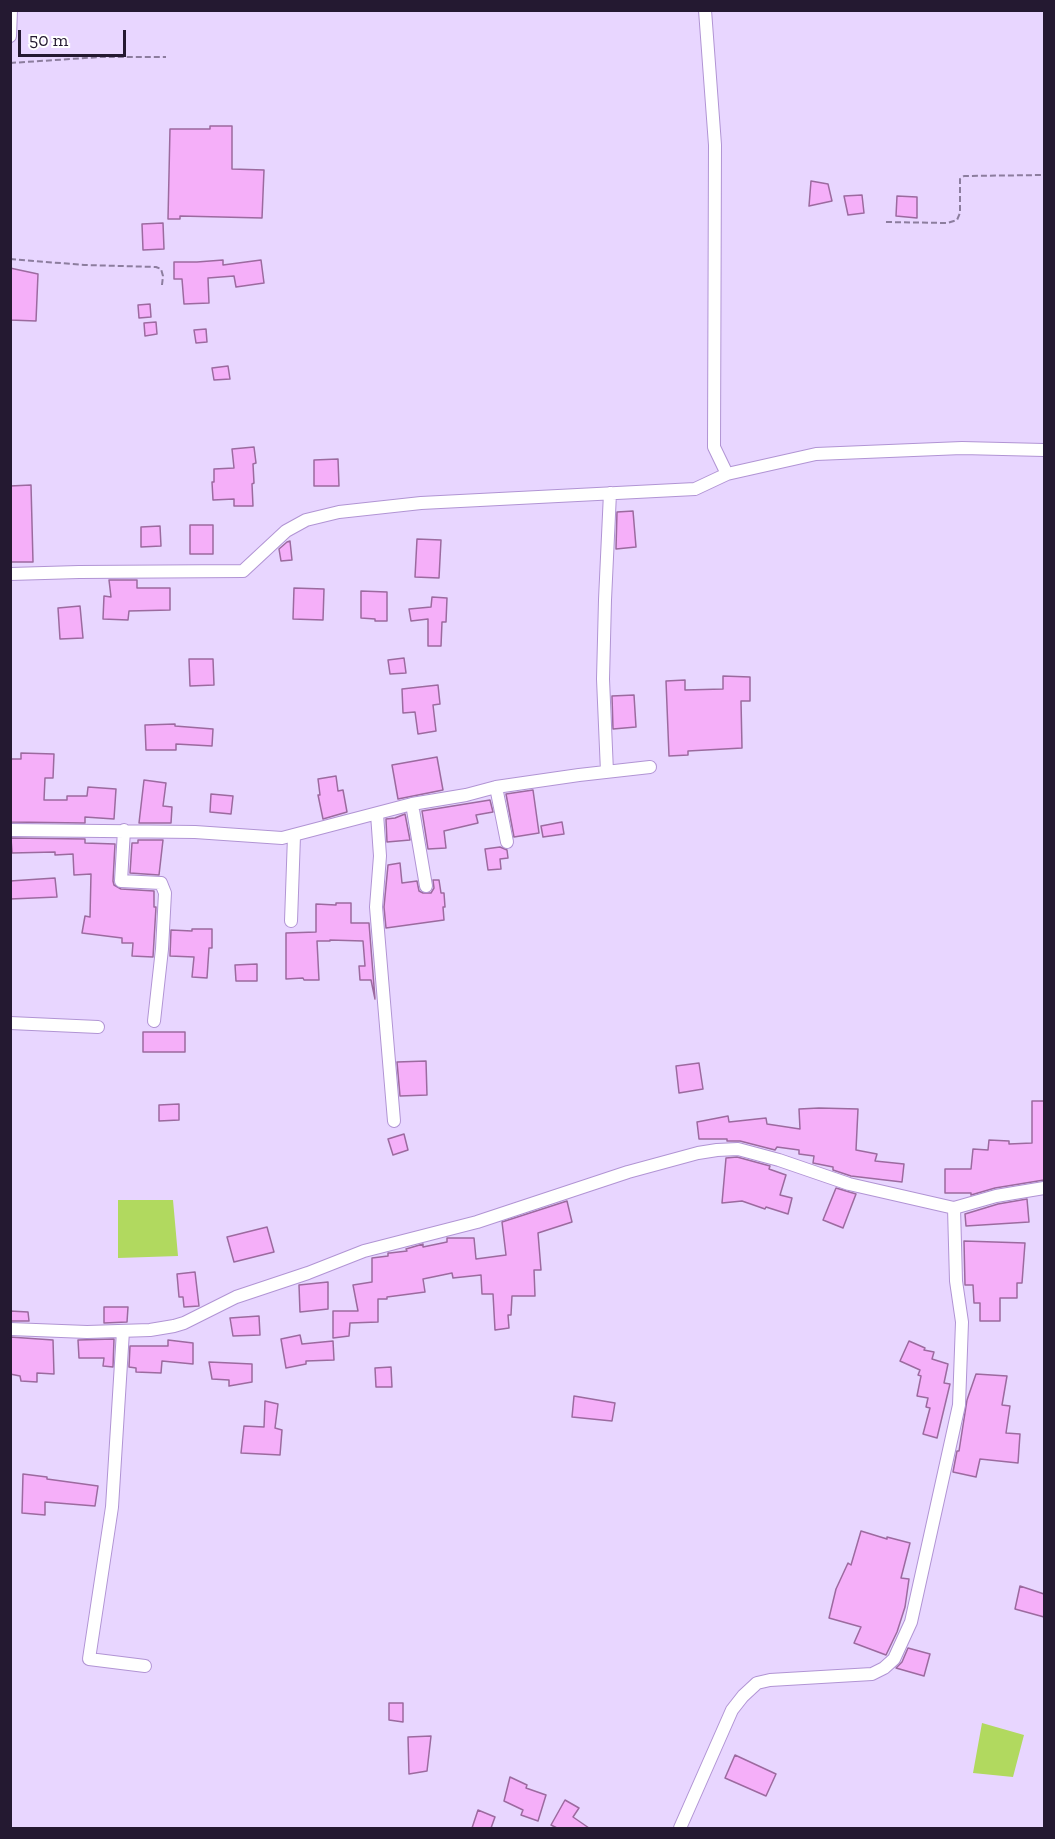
<!DOCTYPE html>
<html>
<head>
<meta charset="utf-8">
<style>
  body { margin:0 }
  #map { position:relative; width:1055px; height:1839px; overflow:hidden; background:#e8d6ff; font-family:"Zilla Slab",serif }
  canvas { display:block }
  .frame { position:absolute; inset:0; border:12px solid #241931; pointer-events:none }
  .scale { position:absolute; left:18px; top:30px; width:108px; height:27px; box-sizing:border-box; border:3px solid #241931; border-top:0; padding-left:8px; font-size:18px; line-height:21px; white-space:nowrap; color:#241931; -webkit-text-stroke:4px #fff; paint-order:stroke }
</style>
</head>
<body>
<div id="map">
<canvas width="1055" height="1839"></canvas>
<div class="frame"></div>
<div class="scale">50 m</div>
</div>
<script>
const context = document.querySelector('canvas').getContext('2d');
context.lineJoin = 'round';
function fillPath(path, color) { context.fillStyle = color; context.fill(path, 'evenodd'); }
function strokePath(path, color, width, dash) { context.strokeStyle = color; context.lineWidth = width; context.lineCap = dash ? 'butt' : 'round'; context.setLineDash(dash || []); context.stroke(path); }
fillPath(new Path2D(`
  M118,1200H173L178,1256L118,1258Z
  M982,1723L1024,1735L1013,1777L973,1773Z`), '#b1d95f');
const building = new Path2D(`
  M210,126H232V169L264,170L262,218L180,216V219H168L170,129H210Z
  M811,181L828,184L832,201L809,206Z
  M862,195L864,213L848,215L844,196Z
  M897,196L917,197V218L896,216Z
  M163,223L164,249L143,250L142,224Z
  M223,260V265L261,260L264,283L236,287L234,276L208,278L209,303L184,304L182,279H174V262H197Z
  M10,268L38,274L36,321L10,320Z
  M150,304L151,317L139,318L138,305Z
  M156,322L157,334L145,336L144,323Z
  M206,329L207,342L196,343L194,330Z
  M228,366L230,379L214,380L212,368Z
  M254,447L256,463L253,464L254,483L252,484L253,506H234V499L213,500L212,482H214V469L234,468L232,449Z
  M338,459L339,486H314V460Z
  M31,485L33,562H10V486Z
  M633,511L636,547L616,549L617,512Z
  M190,525H213V554H190Z
  M160,526L161,546L141,547V527Z
  M417,539L441,540L439,578L415,577Z
  M290,541L292,560L281,561L279,549L287,542Z
  M109,580H137V588H170V610L129,611L128,620L103,619L104,596L111,597Z
  M294,588L324,589L323,620L293,619Z
  M361,591L387,592V621H375V619L361,618Z
  M432,597L447,598L446,622H442L441,646H428V619L411,621L409,609L431,607Z
  M80,606L83,638L60,639L58,608Z
  M404,658L406,673L390,674L388,660Z
  M189,659H213L214,685L190,686Z
  M723,676L750,677V701H741L742,748L688,751V755L669,756L666,681L685,680V690L723,689Z
  M438,685L440,704L433,705L436,731L418,734L415,712L403,713L402,689Z
  M634,695L636,727L613,729L612,696Z
  M175,724V726L213,729L212,746L176,744V750H146L145,725Z
  M21,753L54,754L53,778H45L44,800H67V796H87L88,787L116,789L114,819L85,817V823L10,822V759H21Z
  M437,757L443,790L398,799L392,765Z
  M336,776L338,791L343,790L347,812L323,819L318,795H320L318,779Z
  M144,780L166,783L163,806L172,807L171,823H139Z
  M533,790L539,833L514,837L506,794Z
  M211,794L233,796L231,814L210,812Z
  M490,800L493,812L476,815L478,823L444,831L446,848L428,849L422,811Z
  M405,814L410,840L387,842L386,819L395,818Z
  M562,822L564,834L543,837L541,826Z
  M11,838L85,839V843L115,844L113,881L114,885L121,889L154,891V907H156L153,957L132,956L133,943H122V938L82,933L85,916L90,917L91,874L74,875L73,854L55,855V852L12,853Z
  M138,840H163L159,875L130,873L132,843H138Z
  M500,847L507,850L508,858L500,859L501,869L488,870L485,849Z
  M400,863L402,883L417,881L419,891L423,893H431L434,888L433,880H439L441,893H444L445,907H443L444,920L386,928L384,907L388,865Z
  M55,878L57,897L10,899V881Z
  M336,903H351V923H369L375,999L371,980H360L359,966H365L363,941L330,940V941H317L319,980H304L303,978L286,979V933L316,932V904L336,905Z
  M192,929H212V948H209L207,978L192,977L194,957L170,956L171,930L192,931Z
  M257,964V981H236L235,965Z
  M143,1032H185V1052H143Z
  M426,1061L427,1095L400,1096L397,1062Z
  M699,1063L703,1089L679,1093L676,1066Z
  M1032,1101H1044V1180L995,1188L971,1195V1193H945V1169H971L973,1149L988,1150L989,1140L1009,1141V1144L1032,1143Z
  M179,1104V1120L159,1121V1105Z
  M819,1108L858,1109L856,1150L877,1154L875,1161L904,1164L902,1182L851,1176L833,1170V1167L813,1163L814,1156L799,1154V1150L777,1147L775,1150L740,1141H727V1139H699L697,1122L728,1116L729,1122L766,1118L767,1124L800,1129L799,1109Z
  M404,1134L408,1150L393,1155L388,1139Z
  M737,1157L770,1166L769,1169L786,1175L780,1195L792,1198L788,1214L766,1207L765,1209L742,1201L722,1203L726,1158Z
  M836,1188L856,1194L843,1228L823,1220Z
  M1027,1199L1029,1222L966,1226L965,1214L998,1204Z
  M567,1201L572,1222L538,1233L541,1270H534L535,1296H512L511,1315H508L509,1328L495,1330L493,1294H482L481,1275L453,1278L452,1273L423,1279L425,1292L387,1297V1299H378V1322L350,1323L349,1336L333,1338V1311H358L353,1285L372,1282V1258L388,1256V1253H390L407,1251L406,1249L423,1244V1247L447,1242V1238H474L476,1259L506,1255L502,1222Z
  M267,1227L274,1252L234,1262L227,1237Z
  M964,1241L1025,1243L1022,1283H1017V1298H1000V1321H980V1303H974L973,1285H965Z
  M195,1272L199,1306L184,1307L183,1297H179L177,1274Z
  M328,1282V1309L300,1312L299,1285Z
  M104,1307H128L127,1322L104,1323Z
  M10,1311L28,1312L29,1321H10Z
  M259,1316L260,1335L233,1336L230,1318Z
  M300,1335L302,1344L333,1341L334,1360L306,1361V1364L286,1368L281,1339Z
  M10,1337L53,1340L54,1374L37,1373V1382L21,1381L20,1376L10,1374Z
  M114,1339L113,1367L103,1366L104,1358H79L78,1340Z
  M168,1340L193,1343V1364L162,1361L161,1373L136,1372V1368L129,1367L130,1346H168Z
  M909,1341L925,1348L924,1350L934,1352L932,1359L948,1364L944,1383L950,1384L937,1438L923,1434L930,1408L926,1407L928,1398L917,1396L921,1376L918,1375L920,1370L900,1361Z
  M209,1362L252,1364V1382L229,1386V1380L212,1379Z
  M391,1367L392,1387H376L375,1368Z
  M976,1374L1007,1376L1002,1405L1010,1406L1006,1433L1020,1434L1018,1463L980,1459L976,1477L953,1472L957,1451H959L967,1400Z
  M574,1396L615,1403L612,1421L572,1417Z
  M265,1401L278,1404L275,1428L282,1430L280,1455L241,1453L244,1426L264,1427Z
  M23,1474L47,1477V1479L98,1486L95,1506L45,1502V1515L22,1513Z
  M861,1531L887,1539V1537L910,1543L901,1578L909,1579L905,1607L897,1632L886,1655L854,1643L861,1627L829,1618L836,1589L848,1563L851,1565Z
  M1020,1586L1044,1594V1617L1015,1609Z
  M908,1648L930,1654L924,1676L896,1668L902,1662Z
  M389,1703H403V1722L389,1720Z
  M431,1736L427,1771L409,1774L408,1737Z
  M735,1755L776,1774L766,1796L725,1778Z
  M510,1777L527,1785L526,1788L546,1795L538,1821L521,1815L523,1810L504,1801Z
  M565,1800L579,1808L573,1817L589,1828H557L551,1825Z
  M478,1810L495,1817L491,1828H472Z`);
fillPath(building, '#f5aff9');
strokePath(building, '#9c6a9f', 1.5);
const minor = new Path2D(`
  M10,36L11,10
  M727,474L816,454L962,448L1044,450
  M10,574L79,572L243,571L286,531L306,520L339,512L421,503L695,489L727,474L714,447L715,145L705,10
  M607,772L603,679L605,600L610,493
  M496,787L507,842
  M412,804L426,886
  M377,814L380,856L376,907L394,1121
  M10,830L195,832L282,838L412,804L466,795L496,787L579,775L650,767
  M124,830L121,881L161,883L165,893L162,949L154,1021
  M291,921L294,836
  M10,1023L98,1027
  M954,1208L996,1196L1044,1188
  M10,1329L87,1332L150,1330L174,1326L184,1323L236,1297L308,1273L364,1251L477,1222L628,1172L698,1153L717,1150L738,1149L779,1160L849,1184L954,1208L956,1281L962,1322L959,1405L911,1622L894,1659L884,1668L872,1674L770,1680L757,1683L743,1696L732,1710L680,1828
  M123,1331L112,1507L89,1659L145,1666`);
strokePath(minor, '#b194d4', 14);
strokePath(new Path2D(`
  M10,63L101,57H166
  M886,222L947,223L957,220L960,213V179L964,176L1044,175
  M10,259L84,265L156,267L161,269L163,276L162,285`), '#8c7d9e', 2, [6, 3]);
strokePath(minor, '#fff', 12);
</script>
</body>
</html>
